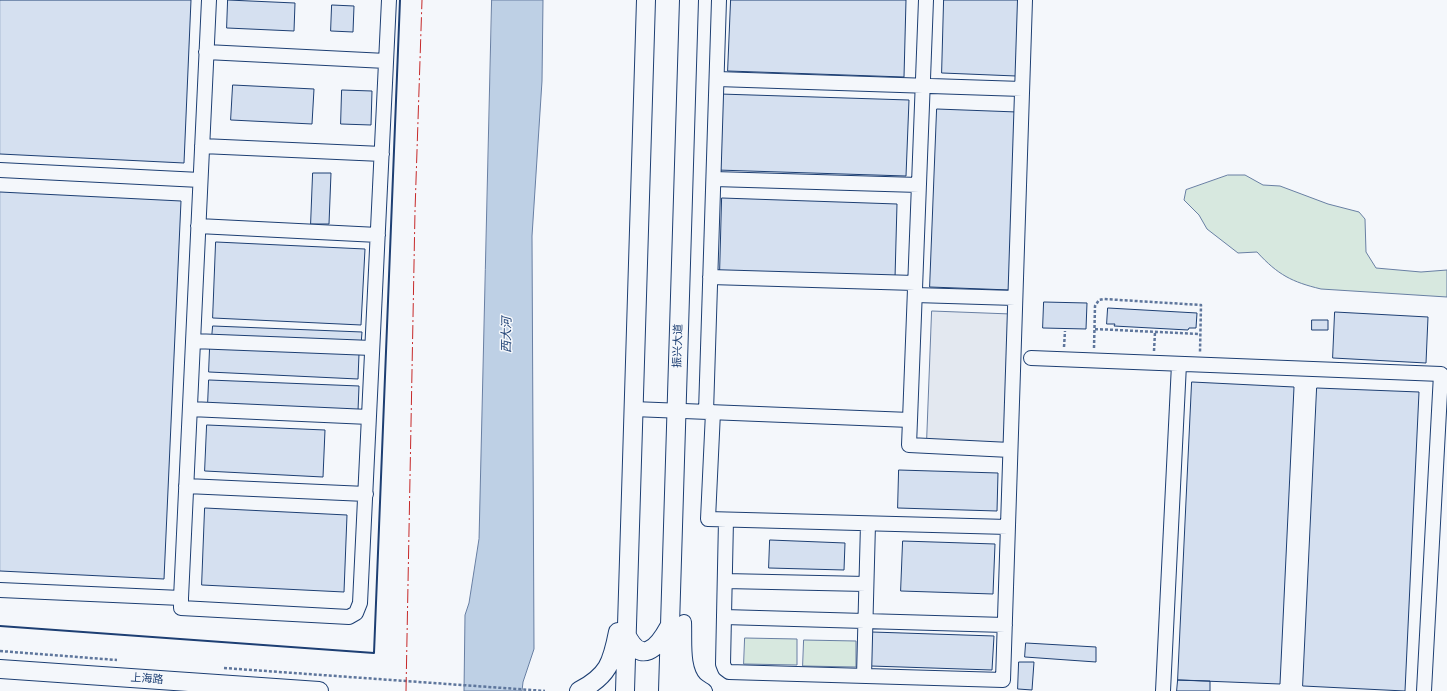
<!DOCTYPE html>
<html>
<head>
<meta charset="utf-8">
<style>
  body { margin:0 }
  canvas { display:block; background:#f4f7fb }
</style>
</head>
<body>
<canvas width="1447" height="691"></canvas>
<script>
const context = document.querySelector('canvas').getContext('2d');
context.lineJoin = 'round';
function fillPath(path, color) { context.fillStyle = color; context.fill(path, 'evenodd'); }
function strokePath(path, color, width, dash) { context.strokeStyle = color; context.lineWidth = width; context.lineCap = dash ? 'butt' : 'round'; context.setLineDash(dash || []); context.stroke(path); }
function label(font, color, halo, rows, align = 'center') {
  context.font = font + ' "IBM Plex Sans","Noto Sans SC",sans-serif'; context.lineWidth = 3; context.setLineDash([]); context.textBaseline = 'middle'; context.strokeStyle = halo; context.fillStyle = color; for (const [text, x, y, turn = 0] of rows) {
    context.save(); context.translate(x, y); context.rotate((+turn || 0) * Math.PI / 180); context.textAlign = isNaN(turn) ? turn : align; if (halo) context.strokeText(text, 0, 0); context.fillText(text, 0, 0); context.restore();
  }
}
const green = new Path2D(`
  M1228,175H1245L1263,185L1280,186L1328,204L1359,212L1365,219L1366,252L1376,268L1421,272L1447,270V297L1321,289C1292,282 1278,275 1257,252L1238,253L1207,229L1199,215L1184,200L1186,190Z
  M745,638L797,639V665L744,664Z
  M804,640L856,641V667L803,666Z`);
fillPath(green, '#d7e8df');
strokePath(green, '#687fa3', 1);
const parking = new Path2D(`
  M932,311L1011,314L1006,445L927,441Z`);
fillPath(parking, '#e3e8f0');
strokePath(parking, '#687fa3', 1);
const water = new Path2D(`
  M492,0H543L542,81L532,236L534,649L523,682L522,691H464L465,615L469,603L479,539Z`);
fillPath(water, '#bed0e5');
strokePath(water, '#687fa3', 1);
const building = new Path2D(`
  M0,0H191L184,163L0,154Z
  M228,0L295,3L294,31L227,28Z
  M731,0H906L904,77L728,71Z
  M944,0H1019L1016,76L942,73Z
  M332,5L354,6L353,32L331,31Z
  M233,85L314,89L312,124L231,120Z
  M342,90L372,91L371,125L341,124Z
  M720,94L909,100L906,176L717,170Z
  M937,109L1017,112L1010,290L930,287Z
  M313,173H331L329,224H311Z
  M0,192L181,201L164,579L0,571Z
  M722,198L897,204L895,278L720,272Z
  M216,242L365,249L361,325L213,318Z
  M1044,302L1087,303L1086,329L1043,328Z
  M1108,308L1197,313L1196,328H1189L1188,330L1114,326L1115,324H1107Z
  M1335,312L1428,317L1426,363L1333,358Z
  M1312,320H1328V330H1312Z
  M213,326L362,332L361,345L212,338Z
  M210,347L359,354L358,379L209,372Z
  M209,380L359,386L358,411L208,404Z
  M1192,382L1294,387L1280,684L1178,680Z
  M1317,388L1419,392L1405,691L1303,686Z
  M207,425L325,430L323,477L205,471Z
  M899,470L998,473L997,511L898,508Z
  M205,508L347,515L344,592L202,585Z
  M770,540L845,543L844,570L769,568Z
  M903,541L995,544L993,594L901,591Z
  M872,632L994,636L992,670L871,666Z
  M1026,643L1096,647V662L1025,657Z
  M1019,662H1034L1032,690L1018,689Z
  M1178,680L1210,681V691H1177Z`);
fillPath(building, '#d5e0f0');
strokePath(building, '#1d3f73', 1);
const minor = new Path2D(`
  M206,52L386,61
  M717,79L1022,89
  M202,146L382,154
  M0,170L200,180
  M714,179L919,185
  M198,226L378,235
  M710,277L915,283
  M915,295L1015,298
  M193,341L372,348
  M1031,358L1441,374L1424,691
  M190,409L369,417
  M633,409L910,420L926,0
  M706,412L719,0
  M713,412L708,519L1008,527
  M910,420L909,445L1010,450
  M186,486L366,494
  M726,520L723,664L725,669L729,672L1003,680L1025,0
  M725,581L866,584
  M0,590L181,598L209,0
  M181,598V608L349,617L356,613L360,603L389,0
  M724,617L1005,625
  M684,622C685,641 681,669 695,684C698,687 702,689 705,691
  M864,676L868,524
  M1163,691L1179,364`);
const major = new Path2D(`
  M626,634C641,665 657,649 669,627
  M671,660L678,679L687,691
  M0,669L319,691
  M579,691C608,676 612,663 618,632
  M625,691L646,0
  M668,691L689,0`);
strokePath(minor, '#1d3f73', 16);
strokePath(major, '#1d3f73', 20);
strokePath(new Path2D(`
  M1095,329L1200,334
  M1064,347L1065,331
  M1094,348L1095,306L1099,300L1104,299L1201,305L1200,352
  M1154,351L1155,332
  M0,651L117,660
  M224,668L545,691`), '#5e769c', 2.5, [3, 2]);
strokePath(minor, '#f4f7fb', 14);
strokePath(major, '#f4f7fb', 18);
strokePath(new Path2D(`
  M0,626L374,653L400,0`), '#1d3f73', 2);
strokePath(new Path2D(`
  M406,691L415,211L422,0`), '#c62828', 1, [14, 3, 2, 3]);
label('11px', '#1d3f73', '#f4f7fb', [
  ["振兴大道",678,346,-88],
  ["上海路",147,679,4]
]);
label('italic 12px', '#1d3f73', '#f4f7fb', [
  ["西大河",507,335,-89]
]);
</script>
</body>
</html>
